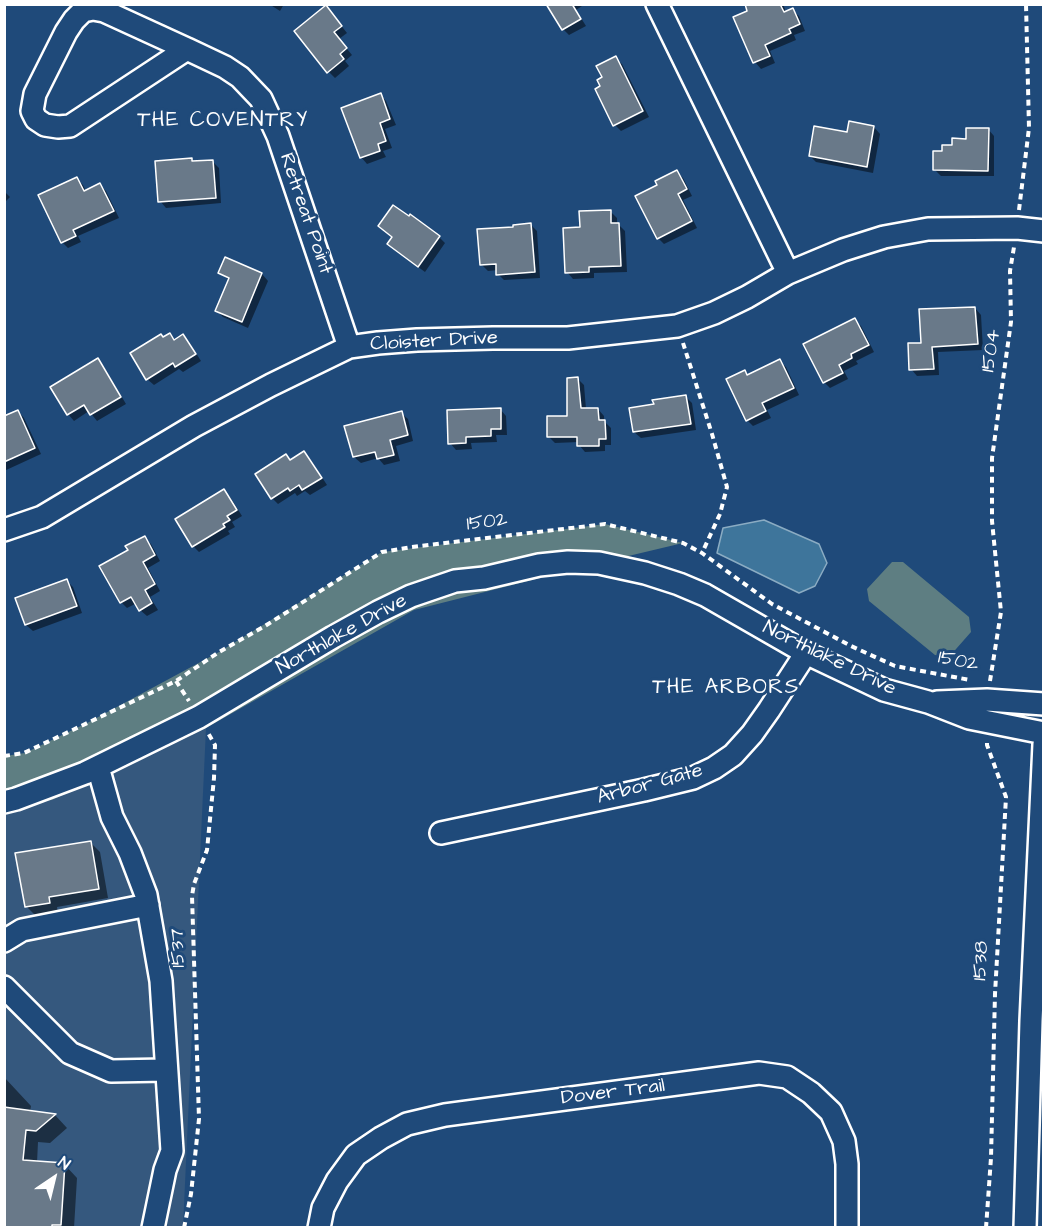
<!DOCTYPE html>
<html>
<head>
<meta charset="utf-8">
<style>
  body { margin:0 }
  #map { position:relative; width:1048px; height:1232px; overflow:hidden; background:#1f4a7a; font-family:"Architects Daughter",sans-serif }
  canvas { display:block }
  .frame { position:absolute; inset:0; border:6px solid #fff; pointer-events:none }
  .north { position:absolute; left:24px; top:1148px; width:60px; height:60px; -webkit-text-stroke:4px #1f4a7a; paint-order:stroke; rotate:35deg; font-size:16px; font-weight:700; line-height:24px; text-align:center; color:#fff }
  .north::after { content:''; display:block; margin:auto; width:21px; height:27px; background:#fff; clip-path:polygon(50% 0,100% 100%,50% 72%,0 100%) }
</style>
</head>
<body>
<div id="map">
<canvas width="1048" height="1232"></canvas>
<div class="frame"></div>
<div class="north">N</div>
</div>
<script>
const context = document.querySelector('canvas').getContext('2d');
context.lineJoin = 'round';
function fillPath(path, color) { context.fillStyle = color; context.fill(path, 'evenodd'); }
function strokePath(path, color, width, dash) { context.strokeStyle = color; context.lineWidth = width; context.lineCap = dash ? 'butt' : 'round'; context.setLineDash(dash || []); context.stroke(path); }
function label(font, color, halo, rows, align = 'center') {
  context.font = font + ' "Architects Daughter",sans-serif'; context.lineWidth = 6; context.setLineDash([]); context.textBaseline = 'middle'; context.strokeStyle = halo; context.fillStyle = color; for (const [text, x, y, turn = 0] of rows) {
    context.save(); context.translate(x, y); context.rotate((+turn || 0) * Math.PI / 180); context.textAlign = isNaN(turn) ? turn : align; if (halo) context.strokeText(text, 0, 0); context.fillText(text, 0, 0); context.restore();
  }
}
fillPath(new Path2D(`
  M206,728L183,1227L5,1228V806L98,767Z`), '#35587e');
fillPath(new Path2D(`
  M605,524L683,543L599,563L414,610L206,728L52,800L5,805V756L25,753L89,722L219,652L382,552Z
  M892,562H903L969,617L971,632L949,657L935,655L869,601L867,589Z`), '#5e7e82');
const water = new Path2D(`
  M764,520L819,544L827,563L815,586L799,593L717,553L723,528Z`);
fillPath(water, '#3e759b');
strokePath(water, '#8bacc3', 1.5);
fillPath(new Path2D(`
  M269,4H284L280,11Z
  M548,4H581L582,6L576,10L586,26L569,35L563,29Z
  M746,4H783L786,12L792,10L799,16L805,31L794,35L796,40L770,51L775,63L761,69L755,62L735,18L749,12Z
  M332,14L347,33L339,39L352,55L345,61L349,66L335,78L329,72Z
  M615,58L622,64L649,117L621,131L615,125L602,87Z
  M380,94L386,101L396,125L385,129L392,148L383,151L386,157L367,164L361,157Z
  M874,127L880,134L873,173L816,162L810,156L848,134Z
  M988,129L994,136V176H941L934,169L943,152Z
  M192,160L194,163L212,161L219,168L221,203L166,208L160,201Z
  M677,172L683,178L692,196L683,200L697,228L664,244L658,238L659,185Z
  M77,179L83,185L86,191L100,185L106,191L119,218L78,236L81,242L68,248L62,242Z
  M4,191L10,197L4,203Z
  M610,211L617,218V225H619L625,231L627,272L594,273V278L573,279L567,272L582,228Z
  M531,225L537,231L540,278L504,280L498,274V270L488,271L482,265Z
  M439,237L445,243L425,272L395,250L389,244L394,238Z
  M225,259L262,274L268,281L248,328L223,317L217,311L229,280L220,273Z
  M975,308L981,315L983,350L938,352L939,375L917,376L911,369L923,344Z
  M854,320L861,326L874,352L856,361L858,364L844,371L848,379L830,388L824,382Z
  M170,335L176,341L183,336L189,342L201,361L183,372L179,369L154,385L147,379L164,339Z
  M98,360L104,367L126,404L97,421L89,411L74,421L68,414Z
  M779,361L786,367L799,395L767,410L771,418L753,426L747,420L745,371L749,376Z
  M578,379L584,385L586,409H598L604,416V421L611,428V445H605V451L585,452L579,445V442L555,443L548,436L569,417Z
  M686,397L692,403L696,430L641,438L634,432L656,406Z
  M500,409L506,416L507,435H496L497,442L471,443L472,449L456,450L450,443Z
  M18,411L24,418L41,454L4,471V429Z
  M401,413L408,419L413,441L396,446L400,461L384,465L378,458L361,463L354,457Z
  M304,453L310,459L327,485L310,495L305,491L297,496L295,493L278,504L272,498L291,461Z
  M224,490L230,497L242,516L232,522L235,527L228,531L230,534L199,552L193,546Z
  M144,538L151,544L160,561L148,568L160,591L150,597L158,610L147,616L140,610L137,603L127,608L121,602L130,551Z
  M67,581L73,587L82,613L33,631L26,625L17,599Z
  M90,842L100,852L108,898L57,907L58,913L36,916L26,906Z
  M4,1077L31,1106L30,1112L55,1115L67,1128L50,1143L38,1142L37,1163L64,1164L77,1178L74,1228H4Z`), '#0007');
const building = new Path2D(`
  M546,4H572L581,19L562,30Z
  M745,4H780L784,12L793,8L800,24L789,29L791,33L765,45L770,56L753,63L733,17L747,11Z
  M326,5L342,26L334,32L347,48L340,54L344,59L327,73L294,31Z
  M616,56L643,111L613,126L595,89L600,86L597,80L602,77L596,66Z
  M381,93L390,119L380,123L386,141L378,144L380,151L360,158L341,108Z
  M849,121L874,126L867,167L809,156L814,126L847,132Z
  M966,128H989L988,171L933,170V151H942V145H952V138L966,139Z
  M192,158V161L213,160L216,198L158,202L155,161Z
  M677,170L687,189L678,194L692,221L657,239L635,196L657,185L655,181Z
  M77,177L84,191L100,183L114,211L73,230L76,236L61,243L38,195Z
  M393,205L409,216L410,214L440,236L418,267L387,244L392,237L378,226Z
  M611,210V223H619L621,266L589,267V272L565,273L563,228L580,227L579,211Z
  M531,223L535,272L496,275V264L480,265L477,229L513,227V225Z
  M225,257L262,273L242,322L215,311L229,278L218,273Z
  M975,307L978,344L932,347L934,369L909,370L908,343H921L919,309Z
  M855,318L869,345L851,354L852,358L839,365L843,373L823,383L803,344Z
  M170,333L174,340L183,334L196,354L175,367L173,363L146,380L130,353L161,334L163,337Z
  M98,358L121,397L90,415L84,405L67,415L50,387Z
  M780,359L794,388L762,403L766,411L746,421L726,379L745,370L747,375Z
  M578,377L581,408H598L599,420H605L606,439H599V446H577V437H547V416H567V378Z
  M686,395L691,424L633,432L629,408L654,404L652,400Z
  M501,408V429H491V436L466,437V443L448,444L447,410Z
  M18,410L35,448L4,462V416Z
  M402,411L408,435L390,440L394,455L377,459L375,452L353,457L344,426Z
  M304,451L322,478L302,490L299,485L290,491L288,488L271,499L255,474L286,454L290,460Z
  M224,489L237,510L227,516L230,520L223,524L225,527L192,547L175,519Z
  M145,536L155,555L143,562L155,584L145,590L152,603L139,611L131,597L120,603L99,566L128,550L125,546Z
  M67,579L77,606L25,625L15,598Z
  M91,841L99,889L49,897L50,903L25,907L15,853Z
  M4,1107L56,1114L36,1131L26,1130L23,1160L65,1163L61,1225H52V1227H4Z`);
fillPath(building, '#697989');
strokePath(building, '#fff', 1.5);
const minor = new Path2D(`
  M657,4L788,273
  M93,9L104,11L187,49L70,126L58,127L45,125L36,119L32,111L35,94L66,32L74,20L83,11Z
  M187,49L225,67L240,77L261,99L278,136L349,347
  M4,530L42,517L194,426L271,385L349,347L378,343L417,340L493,338H568L677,326L714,313L747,297L788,273L843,250L884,237L928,229L1017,228L1044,231
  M937,702L987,700L1044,704
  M98,767L112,817L130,853L146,895L161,981L172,1151L165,1170L153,1228
  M4,802L16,799L85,773L199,717L333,637L378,612L411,596L455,581L484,578L539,565L568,562L599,563L645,573L679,584L705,595L806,653L884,690L928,702L969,718L1044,733
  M441,833L644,790L693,778L714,768L733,755L752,734L769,710L806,653
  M4,941L22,930L148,905
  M4,987L70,1053L111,1071L166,1070
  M319,1228L323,1208L337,1181L356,1155L381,1138L407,1124L445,1115L759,1073L787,1077L811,1093L831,1112L844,1141L847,1164V1228
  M1025,1228L1031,1021L1044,744`);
strokePath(minor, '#fff', 26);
strokePath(new Path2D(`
  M1019,210L1029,128L1026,4
  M683,343L712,434L727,487L720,514L702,553
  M176,681L189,701
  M990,681L1001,612L992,521V458L1011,322L1010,271L1014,247
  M4,756L24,753L176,681L219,652L265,626L382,552L412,547L605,524L683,543L702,553L772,604L851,646L895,666L970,680
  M184,1228L191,1194L199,1119L192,896L194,884L207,850L214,778L215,745L208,733
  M986,1228L991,1158L995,994L1006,797L987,745V739`), '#fff', 4, [6, 4.5]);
strokePath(minor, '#1f4a7a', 21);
label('20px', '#fff', '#1f4a7a', [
  ["Retreat Point",305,214,71],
  ["Cloister Drive",434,342,-3],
  ["1504",992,351,-82],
  ["1502",487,523,-7],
  ["Northlake Drive",342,635,-29],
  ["Northlake Drive",829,659,26],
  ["1502",958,662,11],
  ["Arbor Gate",650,785,-15],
  ["1537",179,948,-92],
  ["1538",982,961,-87],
  ["Dover Trail",613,1093,-7]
]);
context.letterSpacing = '1.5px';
label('21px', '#fff', '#1f4a7a', [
  ["THE COVENTRY",223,122],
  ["THE ARBORS",726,689]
]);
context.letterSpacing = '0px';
</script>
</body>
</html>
